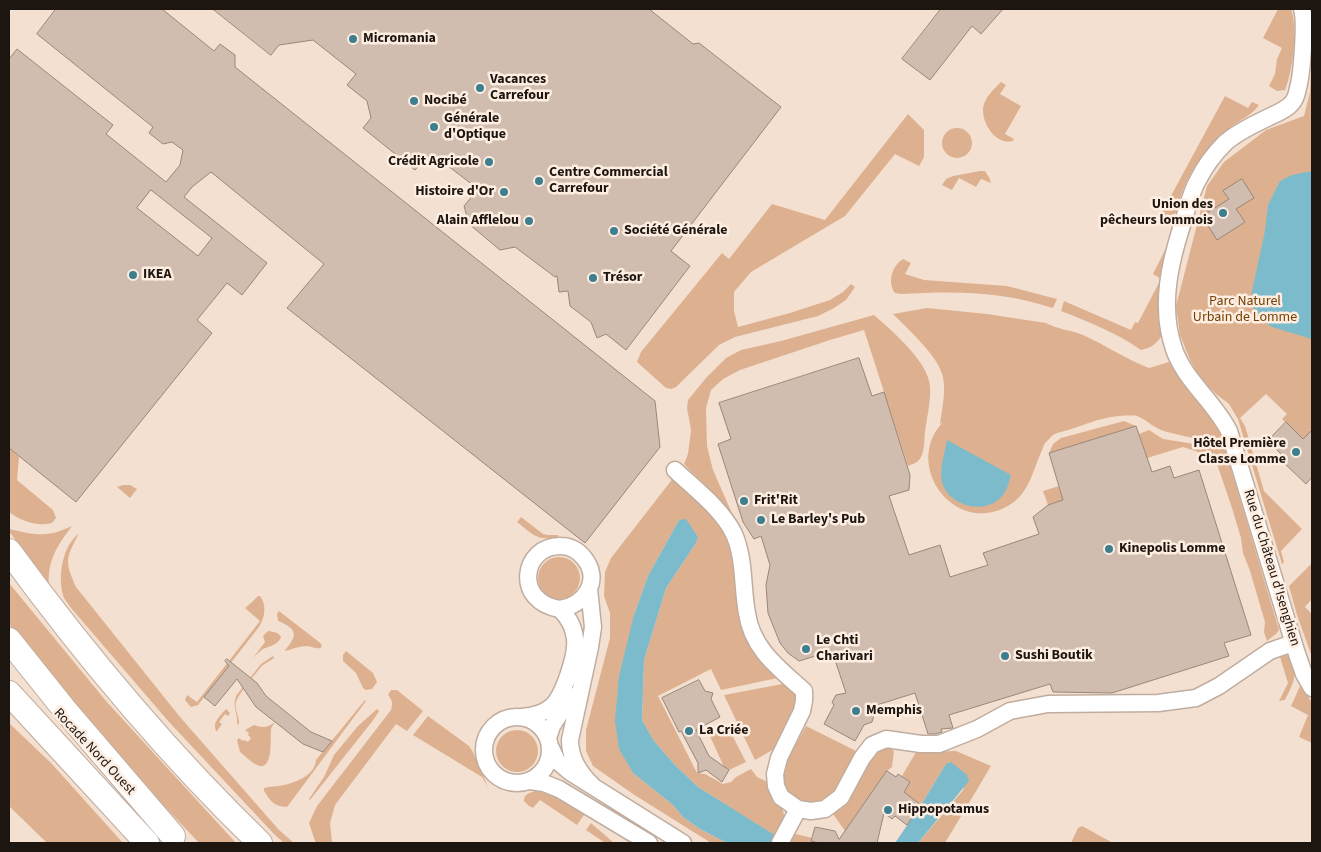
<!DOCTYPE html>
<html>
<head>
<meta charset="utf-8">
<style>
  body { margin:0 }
  #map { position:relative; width:1321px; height:852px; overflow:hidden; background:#f4e0d1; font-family:"Source Sans 3",sans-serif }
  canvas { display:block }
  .frame { position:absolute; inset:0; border:10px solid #1c1510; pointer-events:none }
</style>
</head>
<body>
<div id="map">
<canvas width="1321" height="852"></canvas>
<div class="frame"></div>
</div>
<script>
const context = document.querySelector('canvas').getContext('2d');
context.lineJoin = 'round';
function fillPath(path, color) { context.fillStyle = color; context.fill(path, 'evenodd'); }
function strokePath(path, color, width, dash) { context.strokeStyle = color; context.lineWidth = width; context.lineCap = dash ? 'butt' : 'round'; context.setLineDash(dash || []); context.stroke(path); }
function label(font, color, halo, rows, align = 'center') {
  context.font = font + ' "Source Sans 3",sans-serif'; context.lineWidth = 5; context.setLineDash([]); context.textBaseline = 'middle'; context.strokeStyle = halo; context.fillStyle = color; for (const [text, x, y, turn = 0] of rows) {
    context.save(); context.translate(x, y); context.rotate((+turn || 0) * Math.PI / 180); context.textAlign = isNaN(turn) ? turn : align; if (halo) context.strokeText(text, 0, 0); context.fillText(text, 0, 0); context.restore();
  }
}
fillPath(new Path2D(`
  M1278,9H1291C1298,28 1293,71 1285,90L1277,91L1269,86L1275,74L1277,59L1282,48L1263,38Z
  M1312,53V438L1308,434L1303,439L1282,419L1287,414L1266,394L1240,418L1245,426L1264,491L1302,529L1281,551L1284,562L1282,564L1238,419L1229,404L1216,394L1200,378L1190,360L1180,335L1176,306L1207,186L1224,162L1266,130L1304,116L1310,92Z
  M1001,82L1006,85L1000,94L1021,106L1005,134L1014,139L1013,141C1009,142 1005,142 1001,140C989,135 980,116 984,104C987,95 995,88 1001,82Z
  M1225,96L1248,108L1252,102L1259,105C1252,115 1240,120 1231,127C1204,149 1183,177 1177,212L1167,219L1160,216Z
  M908,114L924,130V157L919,166L895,154L845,216L751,272L734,292V311L738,327L790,313L830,300L843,292L851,284L855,287L846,300L834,308L818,316L735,337L719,345L676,387L671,389L666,388L637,362L641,352L722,253L729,259L772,204L825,220Z
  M942 143a15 15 0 1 1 30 0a15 15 0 1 1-30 0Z
  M980,171H985L990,179L991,183L981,179L976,187L959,178L952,190L942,185L946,179L953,176Z
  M1169,242L1163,334C1157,343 1152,348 1141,350C1115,332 1089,322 1061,311L1064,301L1131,330L1135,322L1138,323L1161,279L1153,274Z
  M903,259L911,263L905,274L924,280L1007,286L1057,299L1053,308C1000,291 955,291 901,294L895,293C887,282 892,266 903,259Z
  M927,308L987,314L1046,323C1057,329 1070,330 1083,335C1105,345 1126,359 1149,368L1169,362L1191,395L1201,400L1214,417L1227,444C1206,440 1184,437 1164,431C1154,428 1147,420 1137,416C1132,415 1116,416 1111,417C1098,419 1084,425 1071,429C1066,431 1058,432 1053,435C1051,437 1047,441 1045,443C1043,447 1041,453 1039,457C1031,478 1026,498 1004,508C952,533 903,464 943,422L940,424C942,409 946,392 943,377C939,357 908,329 893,314Z
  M874,315C892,331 928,361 930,386C931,401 927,417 925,432C924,441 925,455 918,461C916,463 910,465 908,466L864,330L830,340L740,370L723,379L711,390L706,408L707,446L713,470L731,511L730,512L684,464L688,454L691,430L687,408L688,400L706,378L726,358L741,350L781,341Z
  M1124,421L1136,426L1049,453L1053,444L1061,438Z
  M1149,430L1163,439L1225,449L1279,630L1277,633L1267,641L1264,632L1265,622L1250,571L1243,553L1241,538L1232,508L1217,464L1207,455L1183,447L1147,458L1139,434Z
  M9,448L19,457L17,480L53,510L56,518L52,523C37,527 21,521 9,512Z
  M674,477L720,525L742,574L741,596L782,677L721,690L711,669L658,696L697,773L705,774L723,784L731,782L736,777L751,769L757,777L770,783L782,807L786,823L775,836L698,787L675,765L654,741L642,720L644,660L666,588L696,543L698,537L679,520L648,576L634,615L633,773L673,805L683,817L700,829L727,843H711L633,794L593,766L586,751V730L610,638V613L604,596L605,572L611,558Z
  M123,485H130L137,489L130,498L117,487Z
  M1059,486L1063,500L1048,505L1043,491Z
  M521,517L543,534L548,535H558V537C536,541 534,535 517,522Z
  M72,526C57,546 47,561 49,587L9,531V529C35,535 47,538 72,526Z
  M79,533C66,559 64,560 76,587L180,717L279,830L294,843H284L274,834L169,722L71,608C69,605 66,601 64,598C58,582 61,556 71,542C73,539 76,536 79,533Z
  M538 578a21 21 0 1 1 42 0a21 21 0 1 1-42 0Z
  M1312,563V599L1305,607L1312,614V657L1297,615L1289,586Z
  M9,583L106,701L236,843H199L152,793L27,648L9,624Z
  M258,596H260C267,605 265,617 259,627L198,705L191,707L189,705L185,700L187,695L197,702L260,621L245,608L251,603Z
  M279,611L319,642L322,645L321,648C316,649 313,647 308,646C300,646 292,649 285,651V650C299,635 296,628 278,621L277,614Z
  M268,631C274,632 278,632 281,637C278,645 270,646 263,649C259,652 256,655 253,658L265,642L263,636Z
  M346,651L373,673L377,682L372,689L366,690L363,688L356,673L343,661V655Z
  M1287,655C1301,671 1293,684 1285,700L1279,701L1288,683L1280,657Z
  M273,656L274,658C270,661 265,663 261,667C256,673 237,696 236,702C234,710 240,716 239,725L237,723C238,713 232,707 236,696L261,664Z
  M788,683L798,696L801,703L776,748L755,760L724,695Z
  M1300,686L1303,687L1312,703V743L1299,737L1308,715L1291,706Z
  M391,690H397L423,711L407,731L396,724L335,805L330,823L332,843H317L315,841L309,823L317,806L391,710C393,703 392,700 388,695Z
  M365,700L366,701L287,807C274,806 271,802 264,791V788C270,786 277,787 284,785C297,782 315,775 316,760Z
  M226,709L230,713L228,716L225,714L219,722L222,724L217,731H216C212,722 220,716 226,709Z
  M377,709L379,711L374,719L310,800L309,799L324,777L334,755L358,726Z
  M428,716L469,746L473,752L488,787L482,777L413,735Z
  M275,722C273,725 272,726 271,729C270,737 274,773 257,765C251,762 245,756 240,752L237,740L239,738L243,741L244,740L248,742L251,738L248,735L249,733L245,730L254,725C263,728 267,728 275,722Z
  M9,723L51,763L123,843H47L9,806Z
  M727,725L746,762L729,770L724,767L709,734Z
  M806,726L858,752L833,793L816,804L808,805L793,797L788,791L784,783L783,776L790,755Z
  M496 751a21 21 0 1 1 42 0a21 21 0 1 1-42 0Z
  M884,744L894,751L892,767L887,771L849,825L853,833L851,843H849L845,831L831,811L871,753Z
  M956,751L991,766L945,843H918L964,789L946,764L921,805L904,793L910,782L902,776L916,752Z
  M535,791H547L555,795L584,815L577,825L540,800L533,808L529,806L524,801C524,794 529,793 535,791Z
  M591,823L614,843H605L586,830Z
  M1082,826L1113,843H1071L1078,828Z
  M792,833L812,838V841L819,843H797L788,841Z`), '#ddb18f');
fillPath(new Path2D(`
  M1312,171V339L1272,327L1260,319L1251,304L1252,291L1265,231L1268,205L1280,181L1292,175Z
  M947,440L1011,475C1009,482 1007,491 1002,496C986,516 948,506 942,482C939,469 945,453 947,440Z
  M686,519L698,537L696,543L666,588L644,660L642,720L654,741L675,765L698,787L773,834L775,836L771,843H727L700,829L683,817L673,805L633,773L619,749L615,721L619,676L634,615L648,576L679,520Z
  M951,762L967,775L969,781L918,843H895L921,805L946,764Z`), '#7cbbcc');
const building = new Path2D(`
  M56,9H162L214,51L220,44L235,55V67L655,401L660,447L585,543L287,308L324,264L211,172L192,187L184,197L267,263L242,295L227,283L197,320L212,333L76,502L9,448V59L17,49L113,125L106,134L166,182L180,165L183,150L172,142L163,144L149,133L153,127L37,34ZM151,190L212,238L198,256L137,208Z
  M213,9H649L693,44L699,43L781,107L671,251L690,266L626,350L606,334L597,338L591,322L570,306L568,291L559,292L557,276L555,277L515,247L500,250L469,224L464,206L478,189L439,159L423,161L415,170L363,128L371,118L367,101L347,85L356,74L313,40L279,45L271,55Z
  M941,9H1003L981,34L972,26L930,80L902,59Z
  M1242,179L1254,198L1236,209L1245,222L1217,240L1202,216L1229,199L1223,191Z
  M859,358L872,396L884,392L910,475L909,490L889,496L909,555L940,545L950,577L988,565L983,553L1039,534L1033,517L1048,505L1063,500L1049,453L1136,426L1152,472L1170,466L1174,478L1199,470L1251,635L1224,643L1229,656L1112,693L1053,692L1050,684L949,715L953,728L941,729L942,732L935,734H928L915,693L877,705L872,722L864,725L855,741L824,724L834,705L832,702L836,695L846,693L832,651L799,661L788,653L780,643L768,613L766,585L770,565L761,536L754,539L743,522L718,444L731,439L719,403Z
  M1286,422L1303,439L1312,430V477L1306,484L1282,461L1285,458L1268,441Z
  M227,659L257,683L266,696L311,732L332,741L323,752L303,744L256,707L237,679L215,706L204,697L229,666L225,661Z
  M699,680L705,691L713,693L711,699L720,717L696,730L709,756L729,770L722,782L706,770L698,773V763L681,731L679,732L662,698Z
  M887,771L896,777L898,774L910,782L904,792L921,805L907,825L895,816L892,819L884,813L877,843H819L811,841L815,827L835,831L839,839Z`);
fillPath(building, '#d0bdaf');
strokePath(building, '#988678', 1);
const minor = new Path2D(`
  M1302,9C1306,22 1302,74 1298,88C1297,94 1295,101 1290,105C1284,111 1275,114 1267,118C1253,125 1237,132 1225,143C1214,154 1205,166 1198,180C1191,192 1188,206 1184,219C1175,247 1166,278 1167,308C1167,322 1170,337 1174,349C1185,381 1214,401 1229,431L1297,654L1304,674L1312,688
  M675,470C695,489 722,509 734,534C745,559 742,587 747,613C752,649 779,668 804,691V701L802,711L779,758L775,774L776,786L781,797L798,809L780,843
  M589,589L593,627L590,647L570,740C570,759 579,773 593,786
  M484 750a33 33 0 1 1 66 0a33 33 0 1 1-66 0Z
  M522,717C533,716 543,714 551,707C563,697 577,655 575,639C574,627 569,618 560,609C513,602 522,545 561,546C570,546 579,551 584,558C602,580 585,605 560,609
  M548,738L552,726L571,696
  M551,748L557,761L570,772L683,843
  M530,781L544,783L559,789L649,843
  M798,809L811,811L825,809L841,797L862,758L872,745L886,739L921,744H939L977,729L1010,711L1048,704L1158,703L1196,698L1219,686L1270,651L1293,643`);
const highway = new Path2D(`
  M9,551C85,655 168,754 260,843
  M9,640L65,710L173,836
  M9,693L147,843`);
strokePath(minor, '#c0ad9f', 19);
strokePath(highway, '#c0ad9f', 26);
strokePath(minor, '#fff', 16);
strokePath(highway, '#fff', 24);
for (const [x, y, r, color] of [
  [353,39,5,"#3c7f8f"],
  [480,88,5,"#3c7f8f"],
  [414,101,5,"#3c7f8f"],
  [434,127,5,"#3c7f8f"],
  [489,162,5,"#3c7f8f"],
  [539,181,5,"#3c7f8f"],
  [504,192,5,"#3c7f8f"],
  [1223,213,5,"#3c7f8f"],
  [529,221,5,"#3c7f8f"],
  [614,231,5,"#3c7f8f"],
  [133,275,5,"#3c7f8f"],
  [593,278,5,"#3c7f8f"],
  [1296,452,5,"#3c7f8f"],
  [744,501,5,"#3c7f8f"],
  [761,520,5,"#3c7f8f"],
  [1109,549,5,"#3c7f8f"],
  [806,649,5,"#3c7f8f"],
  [1005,656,5,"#3c7f8f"],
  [856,711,5,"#3c7f8f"],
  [689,731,5,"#3c7f8f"],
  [888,810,5,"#3c7f8f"]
]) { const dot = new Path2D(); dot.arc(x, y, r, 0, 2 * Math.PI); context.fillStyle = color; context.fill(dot); strokePath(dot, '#feeee2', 2); }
label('bold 14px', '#1c1510', '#feeee2', [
  ["Micromania",363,39],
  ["Vacances",490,80],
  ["Carrefour",490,96],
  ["Nocibé",424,101],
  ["Générale",444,119],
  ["d'Optique",444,135],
  ["Crédit Agricole",479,162,"right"],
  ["Centre Commercial",549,173],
  ["Carrefour",549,189],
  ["Histoire d'Or",494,192,"right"],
  ["Union des",1213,205,"right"],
  ["pêcheurs lommois",1213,221,"right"],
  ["Alain Afflelou",519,221,"right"],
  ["Société Générale",624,231],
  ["IKEA",143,275],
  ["Trésor",603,278],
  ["Hôtel Première",1286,444,"right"],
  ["Classe Lomme",1286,460,"right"],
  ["Frit'Rit",754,501],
  ["Le Barley's Pub",771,520],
  ["Kinepolis Lomme",1119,549],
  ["Le Chti",816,641],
  ["Charivari",816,657],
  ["Sushi Boutik",1015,656],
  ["Memphis",866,711],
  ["La Criée",699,731],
  ["Hippopotamus",898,810]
], 'left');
label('14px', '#764005', '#feeee2', [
  ["Parc Naturel",1245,302],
  ["Urbain de Lomme",1245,318]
]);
label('14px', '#1c1510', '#feeee2', [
  ["Rue du Château d'Isenghien",1271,568,73],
  ["Rocade Nord Ouest",94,752,47]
]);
</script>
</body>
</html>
